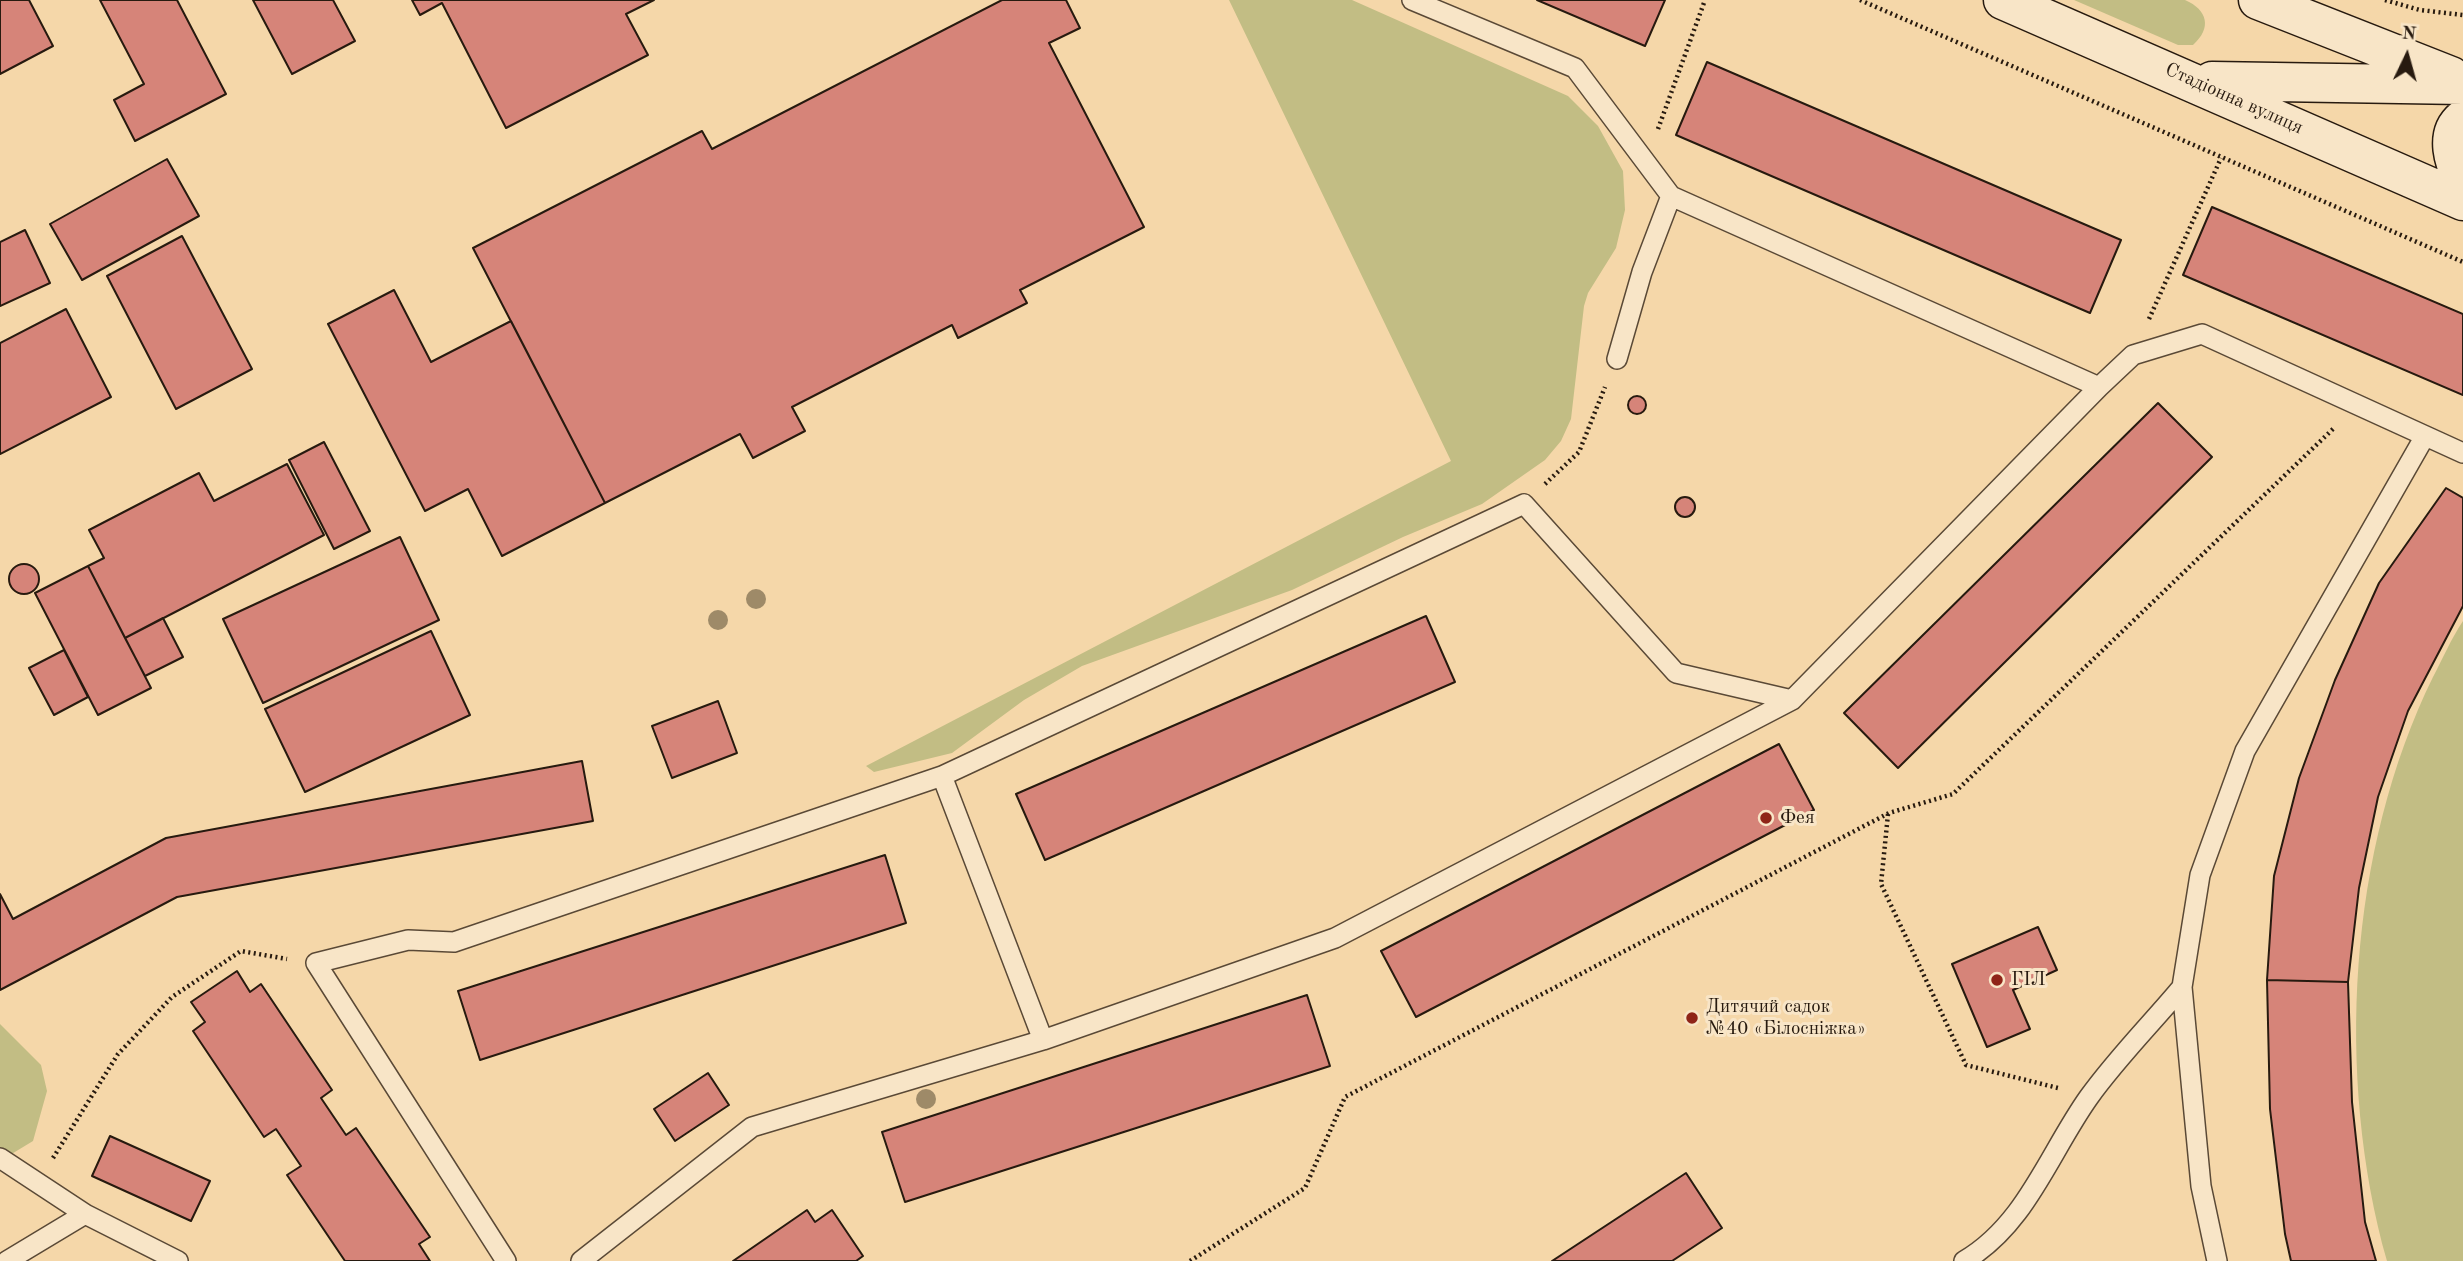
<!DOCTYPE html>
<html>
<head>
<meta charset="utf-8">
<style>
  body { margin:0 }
  #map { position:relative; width:2463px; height:1261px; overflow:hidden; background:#f5d7a9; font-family:"Old Standard TT",serif }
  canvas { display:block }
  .north { position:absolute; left:2372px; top:21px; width:70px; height:70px; -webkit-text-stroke:5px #f8e5c7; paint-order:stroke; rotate:5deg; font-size:19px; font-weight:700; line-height:28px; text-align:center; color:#271a0f }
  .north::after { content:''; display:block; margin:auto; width:24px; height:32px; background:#271a0f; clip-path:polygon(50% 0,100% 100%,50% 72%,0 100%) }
</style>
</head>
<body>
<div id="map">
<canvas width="2463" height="1261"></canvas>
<div class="north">N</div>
</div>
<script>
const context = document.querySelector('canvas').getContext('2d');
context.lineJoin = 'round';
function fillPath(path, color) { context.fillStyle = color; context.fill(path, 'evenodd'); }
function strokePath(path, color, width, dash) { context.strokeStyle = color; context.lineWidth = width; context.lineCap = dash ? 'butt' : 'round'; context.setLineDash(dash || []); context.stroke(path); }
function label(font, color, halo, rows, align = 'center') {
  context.font = font + ' "Old Standard TT",serif'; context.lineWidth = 6; context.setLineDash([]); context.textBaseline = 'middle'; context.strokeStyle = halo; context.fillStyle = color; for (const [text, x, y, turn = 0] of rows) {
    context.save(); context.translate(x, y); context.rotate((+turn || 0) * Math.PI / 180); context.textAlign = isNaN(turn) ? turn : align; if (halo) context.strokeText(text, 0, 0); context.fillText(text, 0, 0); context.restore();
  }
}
fillPath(new Path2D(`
  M1229,0H1352L1568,96L1598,126L1623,171L1625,210L1616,248L1588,293L1584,306L1571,419L1561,441L1545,460L1482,504L1403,537L1292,590L1082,666L1024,700L952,753L874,772L866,766L1451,461Z
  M2074,0H2185C2208,10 2212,28 2193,45H2178Z
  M2463,621V1261H2387C2335,1076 2348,850 2433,677C2443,658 2451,639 2463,621Z
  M0,1024L41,1065L47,1091L33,1141L0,1161Z`), '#c2bd84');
const building = new Path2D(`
  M0,0H29L53,46L0,74Z
  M100,0H177L226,94L135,141L114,100L144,84Z
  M253,0H333L355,41L292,74Z
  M412,0H654L626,14L648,55L506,128L442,3L420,15Z
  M1002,0H1066L1080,28L1049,43L1144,227L1020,290L1027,303L958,338L952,325L792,407L805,431L753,458L740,434L605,503L473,248L702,131L712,149Z
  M1537,0H1665L1645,46Z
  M1707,62L2121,240L2090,313L1676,135Z
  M167,159L199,216L82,280L50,224Z
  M2212,207L2463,314V395L2183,275Z
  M25,230L50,283L0,306V242Z
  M182,236L252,369L176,409L107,276Z
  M394,290L431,362L511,321L605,503L502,556L468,489L425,511L328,324Z
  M66,309L111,397L0,454V343Z
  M1628 405a9 9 0 1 1 18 0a9 9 0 1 1-18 0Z
  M2158,403L2212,457L1898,768L1844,713Z
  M324,442L370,531L334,549L289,460Z
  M287,464L324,535L125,638L88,566L104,558L89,530L199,473L214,501Z
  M2446,488L2463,498V606L2408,711L2378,797L2359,888L2348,982L2267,980L2274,876L2299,778L2335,680L2379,583Z
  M1675 507a10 10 0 1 1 20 0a10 10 0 1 1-20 0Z
  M400,537L439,620L263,703L223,619Z
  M9 579a15 15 0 1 1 30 0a15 15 0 1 1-30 0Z
  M88,566L151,688L98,715L35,593Z
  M1426,616L1455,682L1045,860L1016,794Z
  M163,618L183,657L145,676L125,638Z
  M431,631L470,715L305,792L265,709Z
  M64,650L88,697L54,715L29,668Z
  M718,701L737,753L672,778L652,726Z
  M1779,744L1814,810L1416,1017L1381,951Z
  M582,761L593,821L177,897L0,990V894L13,919L166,838Z
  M885,855L906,923L480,1060L458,991Z
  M2038,927L2057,970L2013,990L2030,1029L1987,1047L1952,964Z
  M237,971L250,992L261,984L332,1090L321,1098L346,1135L356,1128L430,1237L419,1244L430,1261H345L287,1175L301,1166L276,1129L264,1137L193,1031L205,1022L191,1002Z
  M2267,980L2348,982L2352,1102L2365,1222L2376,1261H2291L2285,1234L2270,1109Z
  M1307,995L1330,1066L905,1202L882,1132Z
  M708,1073L729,1105L675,1141L654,1109Z
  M110,1136L210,1181L191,1221L92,1176Z
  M1686,1173L1722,1228L1672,1261H1552Z
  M807,1210L815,1222L832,1210L863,1256L856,1261H733Z`);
fillPath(building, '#d68479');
strokePath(building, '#271a0f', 2);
const lane = new Path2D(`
  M1412,0L1575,68L1671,196L2099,387L2133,355L2202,334L2463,453
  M1617,359L1642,272L1671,196
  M1043,1040L942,776L1524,504L1676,673L1792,700
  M0,1158L85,1214L178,1261
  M7,1261L85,1214
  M506,1261L316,963L408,940L454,942L942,776
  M581,1261L752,1127L1043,1040L1335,938L1792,700L2099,387
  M1964,1261C2026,1225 2049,1153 2089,1097C2117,1058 2152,1023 2182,987
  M2217,1261L2201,1186L2182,987L2200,875L2245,751L2425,436`);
const secondary = new Path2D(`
  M2003,0L2463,201
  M2258,0L2451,76
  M2212,81L2463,85
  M2463,119C2444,135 2454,163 2463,181`);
strokePath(lane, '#5a4936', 22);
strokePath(secondary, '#271a0f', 41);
strokePath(new Path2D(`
  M1860,0L2463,262
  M2385,0L2420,10L2463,15
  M1658,129L1705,0
  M2149,319L2221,158
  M1545,484L1579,452L1605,387
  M1888,814L1881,884L1966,1065L2058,1088
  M53,1158L118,1054L172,997L241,951L287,959
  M1190,1261L1305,1188L1345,1097L1889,813L1953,794L2334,428`), '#271a0f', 4.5, [2, 3.5]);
strokePath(lane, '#f8e5c7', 19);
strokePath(secondary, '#f8e5c7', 38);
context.fillStyle = '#9e8a68';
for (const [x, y] of [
  [756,599],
  [718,620],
  [926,1099]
]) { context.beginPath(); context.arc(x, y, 10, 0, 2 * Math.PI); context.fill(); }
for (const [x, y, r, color] of [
  [1766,818,7,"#8f2418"],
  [1997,980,7,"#8f2418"],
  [1692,1018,7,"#8f2418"]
]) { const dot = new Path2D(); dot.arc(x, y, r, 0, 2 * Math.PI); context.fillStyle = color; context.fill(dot); strokePath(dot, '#f8e5c7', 2.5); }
label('19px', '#271a0f', '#f8e5c7', [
  ["Стадіонна вулиця",2234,99,24]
]);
label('19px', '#271a0f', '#f8e5c7', [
  ["Фея",1780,818],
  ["ГІЛ",2011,980],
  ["Дитячий садок",1706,1007],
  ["№40 «Білосніжка»",1706,1029]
], 'left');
</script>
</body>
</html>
